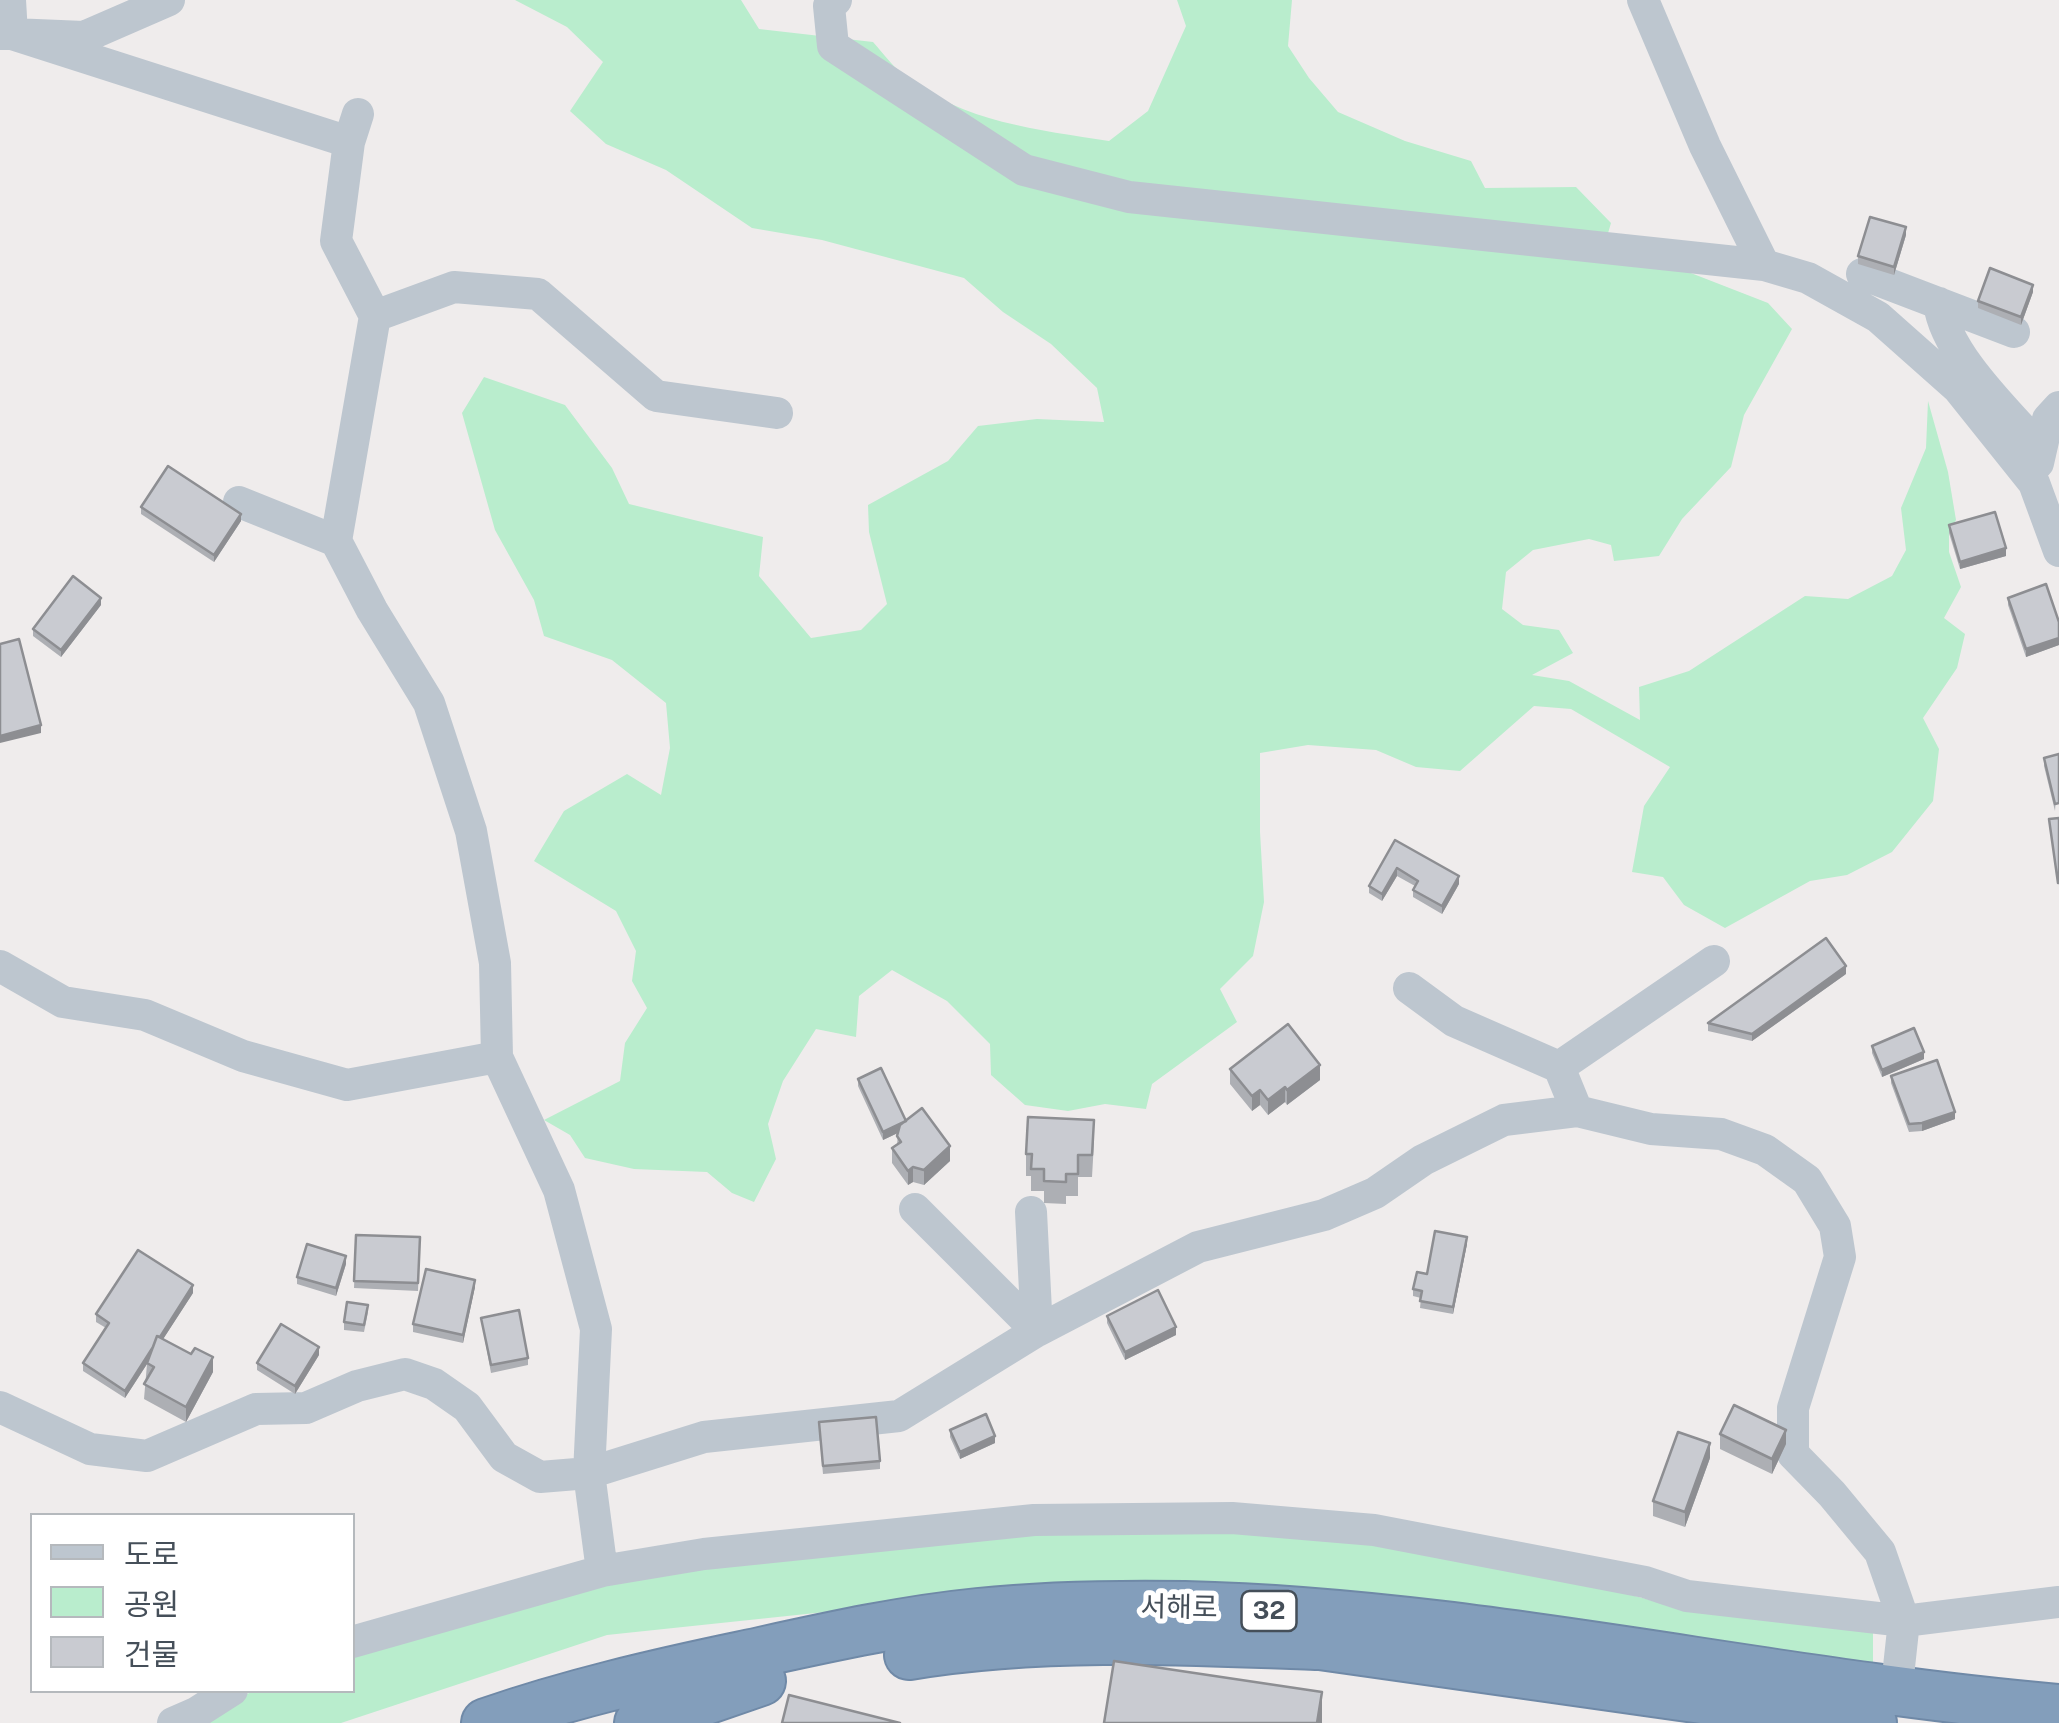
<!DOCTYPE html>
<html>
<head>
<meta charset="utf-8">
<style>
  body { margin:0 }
  #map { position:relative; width:2059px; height:1723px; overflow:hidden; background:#efecec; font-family:"Public Sans","Noto Sans KR",sans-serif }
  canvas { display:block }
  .legend { position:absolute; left:30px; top:1513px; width:325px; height:180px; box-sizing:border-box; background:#fff; border:2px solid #b5b9bd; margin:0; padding:12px 18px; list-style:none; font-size:30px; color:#454f59 }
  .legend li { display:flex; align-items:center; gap:20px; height:50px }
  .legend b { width:50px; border:2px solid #b5b9bd }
</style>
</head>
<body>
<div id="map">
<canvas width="2059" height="1723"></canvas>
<ul class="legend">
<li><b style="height:12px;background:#bdc6cf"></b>도로</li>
<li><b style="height:28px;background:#b9edcd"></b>공원</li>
<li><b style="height:28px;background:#c9cbd1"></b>건물</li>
</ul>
</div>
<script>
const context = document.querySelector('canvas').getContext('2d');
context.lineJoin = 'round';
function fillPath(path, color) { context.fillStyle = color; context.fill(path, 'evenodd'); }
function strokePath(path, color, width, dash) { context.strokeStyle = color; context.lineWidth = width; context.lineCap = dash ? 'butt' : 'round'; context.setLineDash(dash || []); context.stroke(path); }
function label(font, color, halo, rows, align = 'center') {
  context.font = font + ' "Public Sans","Noto Sans KR",sans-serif'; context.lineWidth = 10; context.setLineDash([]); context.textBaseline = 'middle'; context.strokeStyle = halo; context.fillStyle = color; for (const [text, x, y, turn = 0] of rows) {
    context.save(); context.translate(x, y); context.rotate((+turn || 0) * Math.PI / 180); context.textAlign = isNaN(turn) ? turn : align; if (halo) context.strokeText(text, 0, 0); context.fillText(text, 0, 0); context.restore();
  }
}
fillPath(new Path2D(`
  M515,0H741L759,29L873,42C883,53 893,67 905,76C962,122 1039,130 1109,141L1148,111L1186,26L1177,0H1292L1288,46L1309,78L1338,112L1405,141L1471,161L1485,188L1576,187L1611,223L1606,240L1768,303L1792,329L1744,415L1731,467L1682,519L1659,556L1614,561L1611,545L1589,539L1533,550L1506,572L1502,609L1523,625L1559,630L1573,653L1532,675L1569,681L1640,720L1639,687L1689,671L1805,596L1848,599L1892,576L1906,550L1901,508L1926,448L1928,401L1948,472L1956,520L1949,533V552L1961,587L1944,618L1965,634L1957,668L1923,718L1939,749L1933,801L1892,852L1847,875L1810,881L1725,928L1684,905L1663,877L1632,872L1644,806L1670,767L1571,709L1534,706L1460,771L1416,767L1376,750L1308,745L1260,753V832L1264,902L1253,956L1220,989L1237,1022L1152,1084L1146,1109L1105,1104L1068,1111L1025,1105L991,1075L990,1044L947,1001L892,970L859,996L856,1037L816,1029L783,1081L768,1124L776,1159L754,1202L732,1193L707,1172L634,1169L585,1158L570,1135L544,1120L620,1081L625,1043L647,1008L632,981L636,951L616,911L534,861L564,811L627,774L661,795L670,748L666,703L612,660L544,636L534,600L495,530L462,413L484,377L565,405L612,468L629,504L763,537L759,576L811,638L861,630L887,604L869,532L868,505L948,461L978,426L1037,419L1104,422L1097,388L1051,344L1003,312L964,278L822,240L752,228L666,170L606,144L570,111L603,62L567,27Z
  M1262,1524L1570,1579L1673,1606L1873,1625V1666L939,1600L607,1635L341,1723H191L253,1691L352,1690L353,1652L581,1584L1033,1531Z`), '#b9edcd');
const highway = new Path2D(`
  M909,1655C1042,1633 1186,1640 1320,1645L1872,1723
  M486,1723C570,1694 656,1674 742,1656C820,1639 898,1621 978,1613C1046,1606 1117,1605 1185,1606C1479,1613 1767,1684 2059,1709
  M639,1723L761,1681`);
strokePath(highway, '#6f89a7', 52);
strokePath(new Path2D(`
  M10,0L12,34L84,37L169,0
  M836,0L829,6L833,46L1024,170L1129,197L1764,265
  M1643,0L1705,146L1764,265L1808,278L1878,317L1958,388L2034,483L2059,551
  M0,34H12L349,142
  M1862,274L2014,332
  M1939,303C1945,354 2008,412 2041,450
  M375,316L454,287L538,294L656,396L777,413
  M2038,463L2048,419L2059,407
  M239,502L336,541L375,316L336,241L349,142L358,114
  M336,541L372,610L429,703L471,831L495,963L497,1057L559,1190L596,1329L589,1473L602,1571
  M0,966L63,1002L145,1015L243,1056L347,1085L497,1057
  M1409,988L1454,1021L1559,1067
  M1577,1111L1559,1067L1714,961
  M915,1209L1037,1331
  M1031,1212L1037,1331
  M0,1407L90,1449L147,1456L256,1409L306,1408L357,1386L405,1374L434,1384L467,1407L504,1457L540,1477L589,1473L704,1437L899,1416L1037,1331L1198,1247L1324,1215L1375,1193L1423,1160L1504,1120L1577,1111L1651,1129L1721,1134L1765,1150L1807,1180L1835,1226L1840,1257L1793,1408V1454L1832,1494L1880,1552L1904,1621L1898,1676
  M352,1642L602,1571L704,1554L1034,1520L1232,1518L1374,1530L1645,1582L1687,1596L1904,1621L2059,1602
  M173,1723L196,1713L232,1690`), '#bdc6cf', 32);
strokePath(highway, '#839ebb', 48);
fillPath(new Path2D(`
  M1906,235L1894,275L1858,264V256Z
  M2033,292L2021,325L1978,308V301Z
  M141,507L241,521L214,562L141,514Z
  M1949,525L2006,556L1960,569L1949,533Z
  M2008,598L2059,622V645L2026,657L2008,605Z
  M101,605L61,657L33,636V629Z
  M2059,754L2055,811L2044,766V758Z
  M1395,840L1459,884L1442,914L1413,897V890L1415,886L1397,876L1382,901L1369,893V886Z
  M1846,974L1752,1041L1708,1031V1023Z
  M1872,1046L1924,1059L1882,1077L1872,1053Z
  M1230,1069L1320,1080L1287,1105L1285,1102L1268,1115L1260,1105L1252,1111L1230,1084Z
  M1891,1076L1955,1119L1922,1131L1909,1132L1891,1083Z
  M858,1079L950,1161L924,1185L913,1182L908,1185L892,1163V1148L897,1145L898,1133L883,1140L858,1086Z
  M1094,1142L1092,1177H1078V1196H1066V1204L1044,1203V1191H1031V1176H1026V1154Z
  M356,1235L420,1237L418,1291L354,1288Z
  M1467,1244L1453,1314L1420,1308L1421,1298L1413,1296V1289L1427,1274Z
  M346,1264L336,1296L297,1284V1277Z
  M475,1287L463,1343L413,1332V1324Z
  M193,1293L163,1339L213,1372L186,1422L144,1399L147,1364L125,1398L83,1371V1363L106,1328L96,1322V1314Z
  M368,1312L364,1332L344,1330V1322Z
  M1107,1316L1176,1335L1125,1360L1107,1323Z
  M481,1318L528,1358V1365L491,1373Z
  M319,1355L295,1394L257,1370V1363Z
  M819,1430L880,1461V1469L823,1474Z
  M950,1430L995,1443L960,1459L950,1437Z
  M1720,1434L1786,1444L1772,1474L1720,1449Z
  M1710,1458L1685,1527L1653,1516V1501Z`), '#adafb4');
fillPath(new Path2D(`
  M1906,227V235L1894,275V267Z
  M2033,285V292L2021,325V317Z
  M241,514V521L214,562V555Z
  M2006,548V556L1960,569V562Z
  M101,598V605L61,657V650Z
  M2059,638V645L2026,657V649Z
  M41,725V733L0,743V736Z
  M1397,868V876L1382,901V894Z
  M1459,876V884L1442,914V906Z
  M1846,966V974L1752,1041V1034Z
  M1924,1052V1059L1882,1077V1070Z
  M1320,1065V1080L1287,1105V1090Z
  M1285,1087V1102L1268,1115V1100Z
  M1260,1090V1105L1252,1111V1096Z
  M1955,1112V1119L1922,1131V1123Z
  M906,1122V1129L883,1140V1132Z
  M950,1146V1161L924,1185V1170Z
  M913,1167V1182L908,1185V1171Z
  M1467,1237V1244L1453,1314V1307Z
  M346,1256V1264L336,1296V1288Z
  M475,1280V1287L463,1343V1335Z
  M193,1285V1293L125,1398V1391Z
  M1176,1327V1335L1125,1360V1352Z
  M319,1347V1355L295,1394V1386Z
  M213,1357V1372L186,1422V1407Z
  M1786,1430V1444L1772,1474V1459Z
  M995,1436V1443L960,1459V1452Z
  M1710,1443V1458L1685,1527V1512Z
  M1322,1692V1723H1317Z`), '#8d8e92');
const building = new Path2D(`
  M1870,217L1906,227L1894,267L1858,256Z
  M1990,268L2033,285L2021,317L1978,301Z
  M168,466L241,514L214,555L141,507Z
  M1995,512L2006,548L1960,562L1949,525Z
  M73,576L101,598L61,650L33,629Z
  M2046,584L2059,622V638L2026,649L2008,598Z
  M19,639L41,725L0,736V644Z
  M2059,754V803L2055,804L2044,758Z
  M2059,818V883H2058L2049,819Z
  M1395,840L1459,876L1442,906L1413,890L1418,881L1397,868L1382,894L1369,886Z
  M1826,938L1846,966L1752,1034L1708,1023Z
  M1288,1024L1320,1065L1287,1090L1285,1087L1268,1100L1260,1090L1252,1096L1230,1069Z
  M1914,1028L1924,1052L1882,1070L1872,1046Z
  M1937,1060L1955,1112L1922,1123L1909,1124L1891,1076Z
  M881,1068L906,1121L883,1132L858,1079Z
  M922,1108L950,1146L924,1170L913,1167L908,1171L892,1148L901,1142L897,1136L900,1125Z
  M1028,1117L1094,1120L1092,1155H1078V1174H1066V1182L1044,1181V1169H1031L1032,1154H1026Z
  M1435,1231L1467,1237L1453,1307L1420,1301L1422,1291L1413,1289L1417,1272L1427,1274Z
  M356,1235L420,1237L418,1283L354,1281Z
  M307,1244L346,1256L336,1288L297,1277Z
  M138,1250L193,1285L160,1337L157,1336L153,1347L125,1391L83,1363L109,1323L96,1314Z
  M426,1269L475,1280L463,1335L413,1324Z
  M1158,1290L1176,1327L1125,1352L1107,1316Z
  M347,1302L368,1305L364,1325L344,1322Z
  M519,1310L528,1358L491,1365L481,1318Z
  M281,1324L319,1347L295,1386L257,1363Z
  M157,1336L191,1354L195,1348L213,1357L186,1407L144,1384L154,1367L147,1363Z
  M1734,1405L1786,1430L1772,1459L1720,1434Z
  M986,1414L995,1436L960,1452L950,1430Z
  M876,1417L880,1461L823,1466L819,1422Z
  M1678,1432L1710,1443L1685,1512L1653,1501Z
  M1114,1661L1322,1692L1317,1723H1104Z
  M789,1695L900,1723H782Z`);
fillPath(building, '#c9cbd1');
strokePath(building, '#8d8e92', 2.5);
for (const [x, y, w] of [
  [1269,1611,55]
]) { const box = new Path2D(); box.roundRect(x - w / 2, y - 20, w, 40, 8); context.fillStyle = '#fff'; context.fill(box); strokePath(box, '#454f59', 2.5); }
label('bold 25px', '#454f59', null, [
  ["32",1269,1611]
]);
label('28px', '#454f59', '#fff', [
  ["서해로",1179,1608,1]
]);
</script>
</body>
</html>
